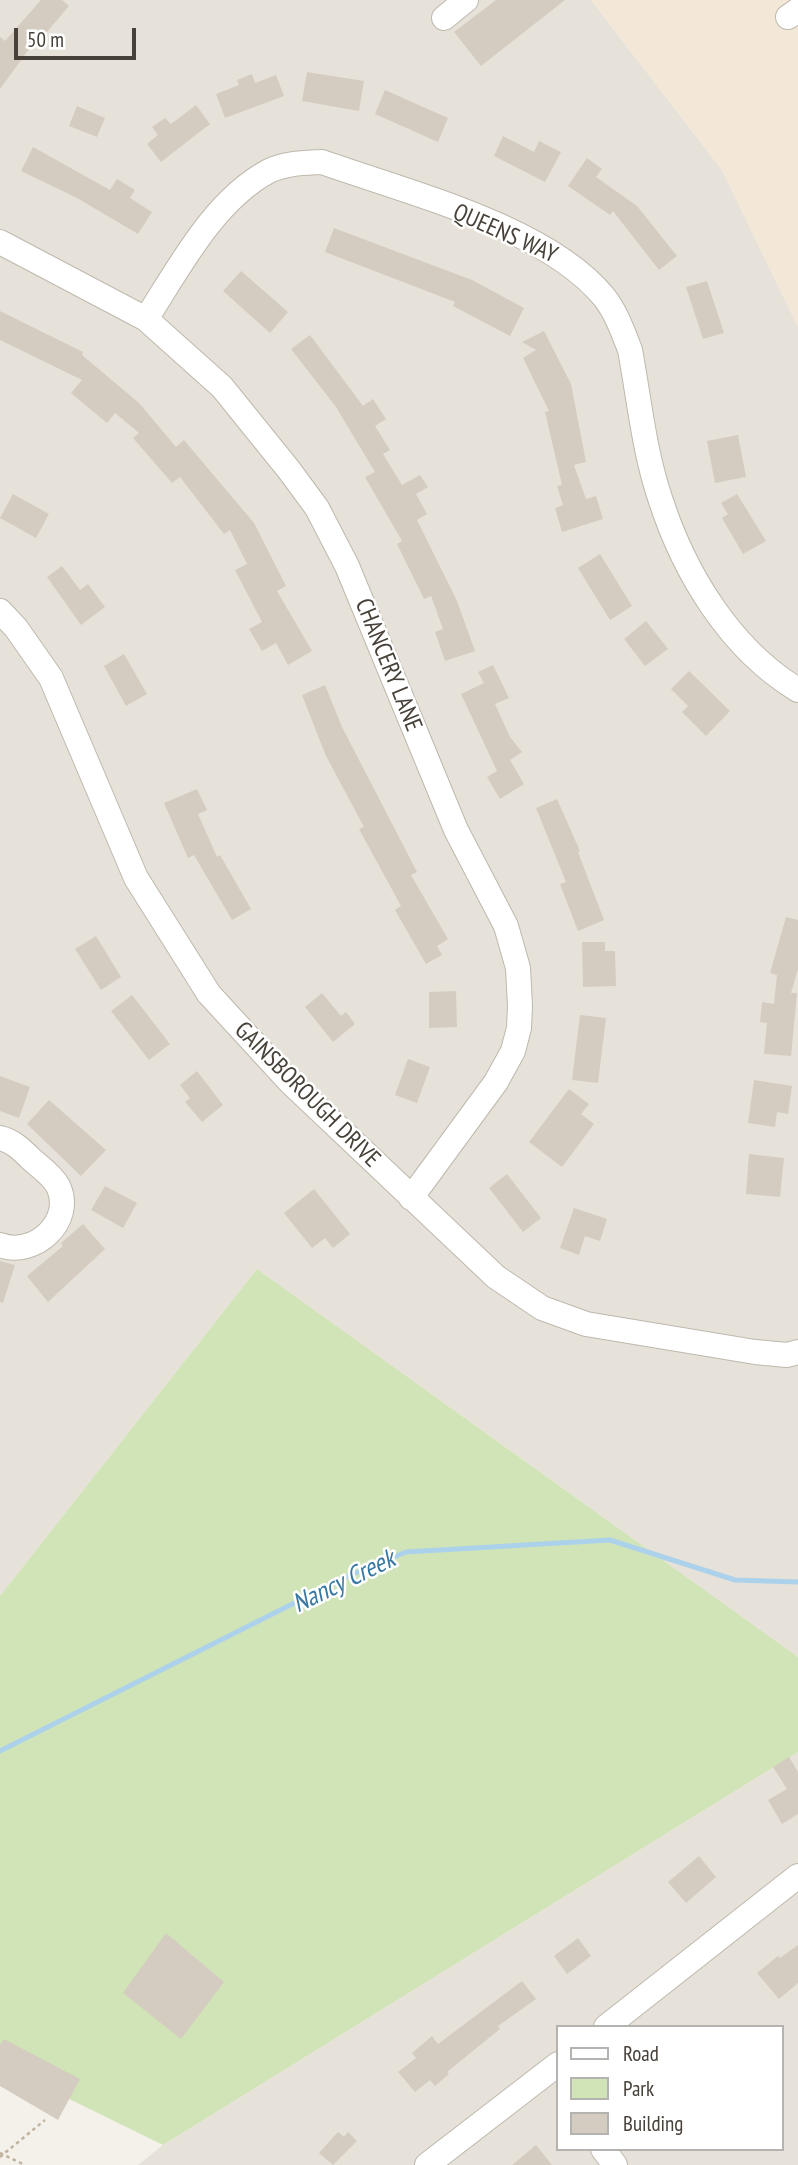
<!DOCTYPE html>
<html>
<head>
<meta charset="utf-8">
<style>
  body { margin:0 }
  #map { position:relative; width:798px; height:2165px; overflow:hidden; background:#f4f0ea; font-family:"PT Sans Narrow",sans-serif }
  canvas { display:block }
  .legend { position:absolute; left:556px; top:2025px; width:228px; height:126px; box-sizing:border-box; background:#fff; border:2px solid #b5b3b0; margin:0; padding:9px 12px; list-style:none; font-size:21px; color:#474139 }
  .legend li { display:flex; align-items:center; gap:14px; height:35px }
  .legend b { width:35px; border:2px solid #b5b3b0 }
  .scale { position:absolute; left:14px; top:28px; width:122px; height:32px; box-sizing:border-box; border:4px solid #474139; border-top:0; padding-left:9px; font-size:21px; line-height:24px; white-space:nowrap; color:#474139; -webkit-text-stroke:5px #fff; paint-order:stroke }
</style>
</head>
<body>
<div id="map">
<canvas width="798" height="2165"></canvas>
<ul class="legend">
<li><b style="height:9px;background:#fff"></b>Road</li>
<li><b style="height:19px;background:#d1e4b7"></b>Park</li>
<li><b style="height:19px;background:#d4ccc0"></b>Building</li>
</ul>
<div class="scale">50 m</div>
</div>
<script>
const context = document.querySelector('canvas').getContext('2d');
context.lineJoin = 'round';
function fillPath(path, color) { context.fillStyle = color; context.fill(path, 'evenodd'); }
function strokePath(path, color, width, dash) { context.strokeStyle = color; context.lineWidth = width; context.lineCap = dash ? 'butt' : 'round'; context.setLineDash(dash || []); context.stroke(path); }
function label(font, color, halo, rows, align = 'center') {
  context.font = font + ' "PT Sans Narrow",sans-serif'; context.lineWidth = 5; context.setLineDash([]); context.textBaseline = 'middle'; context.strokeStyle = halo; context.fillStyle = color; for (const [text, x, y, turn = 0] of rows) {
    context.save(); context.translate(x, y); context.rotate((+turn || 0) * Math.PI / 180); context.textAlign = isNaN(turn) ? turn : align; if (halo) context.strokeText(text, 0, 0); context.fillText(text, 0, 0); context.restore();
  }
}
fillPath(new Path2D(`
  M0,0H591L722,170L798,327V1657L257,1269L0,1596Z
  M798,1752V2165H138L163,2145ZM558,2027H782V2149H558Z`), '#e7e2d9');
fillPath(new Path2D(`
  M591,0H798V327L722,170Z`), '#f3e7d7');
fillPath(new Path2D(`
  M257,1269L798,1657V1752L163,2145L0,2065V1596Z`), '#d1e4b7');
strokePath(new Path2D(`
  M0,1751L348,1576L406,1552L610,1540L735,1580L798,1582`), '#acd2eb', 5);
fillPath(new Path2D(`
  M41,0H62L69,6L34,47L32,45L0,89V37L5,41Z
  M496,0H565L481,66L454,32Z
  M307,72L364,81L359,111L302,101Z
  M252,74L255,83L276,75L284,96L225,118L216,94L239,85L237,80Z
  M385,90L448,118L438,142L375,114Z
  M196,105L210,124L161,162L147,144L158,135L152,127L165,118L171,124Z
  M77,106L105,118L97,137L69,126Z
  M503,136L534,152L539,141L561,152L545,182L494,156Z
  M33,147L110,190L117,179L135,190L130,198L152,212L138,234L77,198L21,171Z
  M587,158L602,169L596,177L637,206L677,256L659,270L613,211L610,215L568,186Z
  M334,228L472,280L524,308L510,336L453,306L455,302L325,252Z
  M241,271L288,312L270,333L223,291Z
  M707,281L724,333L703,339L686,287Z
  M0,311L83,352L82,355L139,403L176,447L184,440L254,523L286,586L277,591L312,651L288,665L276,643L262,651L249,629L262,622L235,570L247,564L230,530L224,534L180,477L172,483L133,438L139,433L115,413L107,423L71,393L82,380L0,340Z
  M544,331L571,384L586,462L574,465L586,499L596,496L603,519L562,532L555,508L563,505L557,486L562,485L545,412L549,411L523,358L536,350L522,342Z
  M310,335L363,406L373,399L386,419L375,426L390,450L383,454L402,485L420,475L428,487L416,494L427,514L417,520L457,601L475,651L445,661L435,632L443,629L431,596L424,599L397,544L402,541L365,477L375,472L336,407L291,349Z
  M738,435L746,477L715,483L707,441Z
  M13,494L49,514L36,538L0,518Z
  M737,494L766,541L743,554L722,518L728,514L721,503Z
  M600,554L632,606L610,620L578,568Z
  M62,566L80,590L88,584L105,607L81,625L47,577Z
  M646,621L668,649L645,666L624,639Z
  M124,654L147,694L126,706L104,666Z
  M493,665L509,698L495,704L510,737L522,752L510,760L524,784L500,799L487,777L497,771L461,694L484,683L478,672Z
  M689,671L730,711L706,736L682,712L688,706L671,689Z
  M325,685L342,727L417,872L411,875L448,939L437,946L442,955L426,964L395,910L401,906L359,829L364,827L326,756L302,695Z
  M197,789L207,810L198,814L217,857L220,855L251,909L232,920L194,855L188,858L164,803Z
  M557,799L580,851L578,852L604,920L578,931L560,884L566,882L536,808Z
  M786,917L798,920V969L791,993H797L791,1056L764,1054L767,1023L760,1022L762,1002L774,1004L777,975L770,973Z
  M96,936L121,977L101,990L75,949Z
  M582,942H605V951H615L616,986L583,987Z
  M456,991L457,1027L429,1028V992Z
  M322,993L341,1016L346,1012L355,1024L333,1042L305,1007Z
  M132,995L170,1044L149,1060L111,1011Z
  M580,1015L606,1018L598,1083L572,1080Z
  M408,1059L430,1067L417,1103L395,1095Z
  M197,1071L223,1105L202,1122L185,1102L190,1098L180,1085Z
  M0,1076L30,1087L19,1118L0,1111Z
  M754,1080L792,1086L788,1114L777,1112L775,1127L748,1123Z
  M569,1089L589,1104L581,1114L594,1124L562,1167L529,1142Z
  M49,1100L106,1150L81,1176L27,1124Z
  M749,1154L784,1158L780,1197L746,1194Z
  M507,1174L541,1218L523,1232L489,1188Z
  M105,1186L137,1203L123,1228L91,1210Z
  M314,1189L350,1234L333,1248L325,1238L312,1248L284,1213Z
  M574,1208L607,1219L600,1241L585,1236L579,1255L560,1248Z
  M83,1224L105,1249L48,1302L27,1276L63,1246L61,1243Z
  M0,1261L15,1265L3,1303L0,1302Z
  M789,1757L798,1772V1814L782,1824L768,1800L787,1789L773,1767Z
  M699,1856L716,1877L686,1903L668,1882Z
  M166,1933L224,1982L181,2039L123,1993Z
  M578,1938L591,1956L567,1974L554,1956Z
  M798,1945V1983L779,1999L757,1973L778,1956L780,1958Z
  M522,1981L536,1999L498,2026L500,2029L447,2072L449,2074L435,2086L430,2080L415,2092L398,2072L416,2058L412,2053L432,2036L438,2044Z
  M4,2039L80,2079L58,2120L0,2086V2045Z
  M338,2132L344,2137L348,2132L357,2141L333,2165L319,2153Z
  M536,2145L552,2165H512Z`), '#d4ccc0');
const minor = new Path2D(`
  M788,17L798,10
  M444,18L466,0
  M0,242L146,319L222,387L289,470L317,508L347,566L456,830L506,926L518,968L520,1006L519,1028L513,1051L496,1082L411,1198
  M146,319C179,268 214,200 269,171C285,163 305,163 322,162C406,192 547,227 604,297C616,312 623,332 630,350C639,398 644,451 660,498C684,573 730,649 798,690
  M0,611L16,628L51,678L136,878L209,994L289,1081L496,1277L542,1308L586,1324L755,1352L787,1355L798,1352
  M0,1138C13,1141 22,1150 31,1159C40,1167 52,1175 58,1186C75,1221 34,1258 0,1245
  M606,2027L798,1876
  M603,2149L615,2165
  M427,2165L558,2064`);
strokePath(minor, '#beb8ad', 26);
strokePath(new Path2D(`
  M0,2153L25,2165
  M0,2157L45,2120`), '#bfb3a0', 2.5, [3.5, 3.5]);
strokePath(minor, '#fff', 24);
label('24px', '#474139', '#fff', [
  ["QUEENS WAY",505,234,24],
  ["CHANCERY LANE",388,665,68],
  ["GAINSBOROUGH DRIVE",307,1095,45]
]);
label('italic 26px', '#3878a2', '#fff', [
  ["Nancy Creek",344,1582,-26]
]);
</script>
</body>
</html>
